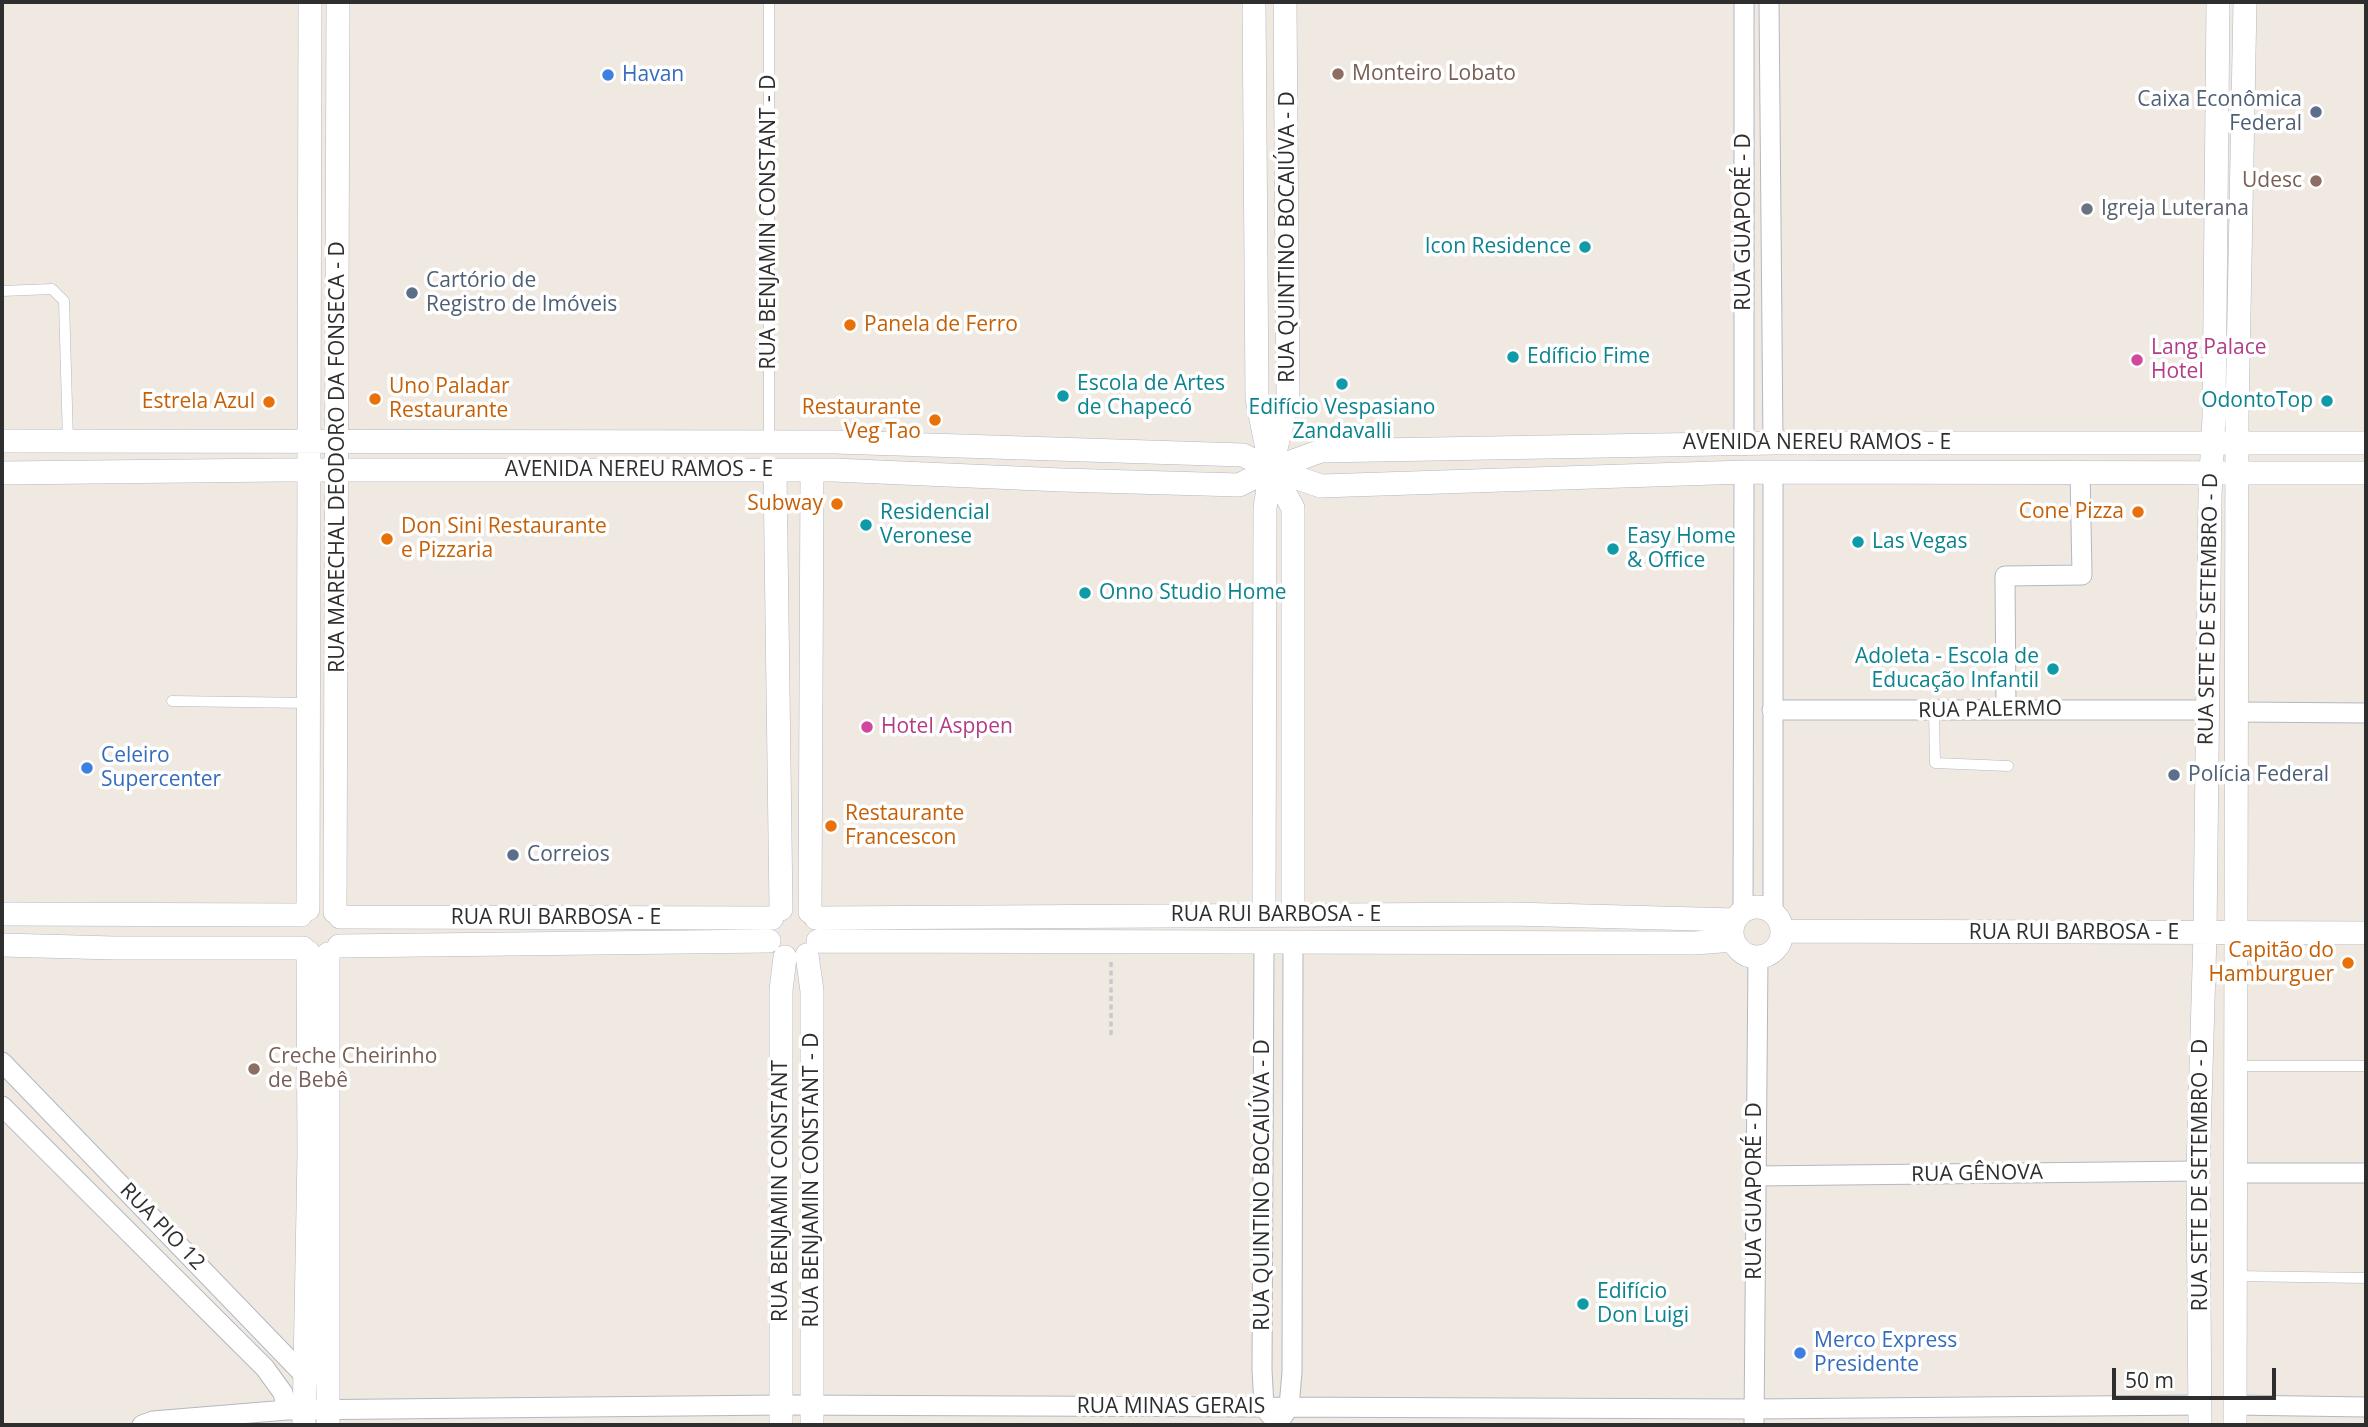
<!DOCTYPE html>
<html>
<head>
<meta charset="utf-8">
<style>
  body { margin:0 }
  #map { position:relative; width:2368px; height:1427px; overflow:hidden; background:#efe9e1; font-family:"Open Sans",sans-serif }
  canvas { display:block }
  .frame { position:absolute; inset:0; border:4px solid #2e2e2e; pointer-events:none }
  .scale { position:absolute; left:2112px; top:1368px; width:164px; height:32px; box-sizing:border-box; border:4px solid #2e2e2e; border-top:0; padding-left:9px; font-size:21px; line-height:24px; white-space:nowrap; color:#2e2e2e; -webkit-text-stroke:5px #fff; paint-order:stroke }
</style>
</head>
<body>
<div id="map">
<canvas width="2368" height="1427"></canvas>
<div class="frame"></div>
<div class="scale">50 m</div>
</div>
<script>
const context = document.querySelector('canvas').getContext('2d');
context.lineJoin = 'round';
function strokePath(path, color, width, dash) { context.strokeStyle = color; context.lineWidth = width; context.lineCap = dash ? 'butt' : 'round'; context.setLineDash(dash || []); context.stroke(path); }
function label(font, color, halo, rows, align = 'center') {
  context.font = font + ' "Open Sans",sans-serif'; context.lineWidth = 7; context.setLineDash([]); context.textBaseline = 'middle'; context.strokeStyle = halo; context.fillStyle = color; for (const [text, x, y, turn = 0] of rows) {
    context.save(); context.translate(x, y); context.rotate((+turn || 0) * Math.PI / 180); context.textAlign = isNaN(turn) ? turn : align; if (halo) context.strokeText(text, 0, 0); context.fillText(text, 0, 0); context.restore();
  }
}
const service = new Path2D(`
  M2,291L52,289L64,301L68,441
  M769,442V2
  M172,701L308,703
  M1934,711L1935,763L2008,766
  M2234,1066H2366
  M2235,1276L2366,1278`);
const minor = new Path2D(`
  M1744,2V443
  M1769,2L1773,443
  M2006,709L2005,576L2082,575L2080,472
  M1772,710H2208
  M2238,712L2366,713
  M1743,912L1744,472
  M1773,912V472
  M1264,942L1262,1370L1264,1407L1270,1415
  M2,1062L304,1375H329
  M2,1106L265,1368L283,1393L287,1410
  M2236,1173H2366
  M1755,1176L2198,1171
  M2234,1405L2366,1407
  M142,1425L153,1421L287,1410L781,1405L1754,1409L2200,1405
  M1277,1425L1289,1407L1292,1372L1293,943
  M1754,1425L1758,958`);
const tertiary = new Path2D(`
  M1254,2L1257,399L1271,469L1293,508V914
  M2,441L835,442L1243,455L1271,469L1321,451L1773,443H2366
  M775,471L781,909
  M2,473L282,470H834L1062,480L1239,485L1271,469L1321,486L1744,472L2366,473
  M1732 932a25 25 0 1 1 50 0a25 25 0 1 1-50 0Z
  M308,909L310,2
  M335,912L338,2
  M810,912L812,470
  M2,914L301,915
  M1264,914L1265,508L1271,469L1288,399L1285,2
  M340,917L772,918
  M816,918L1512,914L1735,920
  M1782,931L2366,933
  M818,941L1695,943L1733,940
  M2,945L114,948H303
  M339,946L769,941
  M807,955L812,991V1425
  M304,1425L309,1155L308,952
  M328,1425V954
  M781,1425V990L785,957
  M2200,1425L2198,1171L2205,934L2210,495L2214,417L2218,2
  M2235,1425L2237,415L2245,2`);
strokePath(service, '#b4b7c1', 11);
strokePath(minor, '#b4b7c1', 21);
strokePath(tertiary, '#b4b7c1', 24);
strokePath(new Path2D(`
  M1111,962V1037`), '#c9c9c9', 3.5, [5, 3.5]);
strokePath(service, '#fff', 10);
strokePath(minor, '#fff', 19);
strokePath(tertiary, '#fff', 23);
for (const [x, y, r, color] of [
  [1338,74,7,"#8d6e63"],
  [608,75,7,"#3f7fe0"],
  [2316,112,7,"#5c6f8a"],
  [2316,181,7,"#8d6e63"],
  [2087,209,7,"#6b7280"],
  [1585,247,7,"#0f9aa8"],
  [412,293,7,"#5c6f8a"],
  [850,325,7,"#e8710a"],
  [1513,357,7,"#0f9aa8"],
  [2137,360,7,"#d1479c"],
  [1342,384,7,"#0f9aa8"],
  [1063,396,7,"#0f9aa8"],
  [375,399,7,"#e8710a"],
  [2327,401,7,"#0f9aa8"],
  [269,402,7,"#e8710a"],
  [935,420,7,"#e8710a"],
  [837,504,7,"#e8710a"],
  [2138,512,7,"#e8710a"],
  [866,525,7,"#0f9aa8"],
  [387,539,7,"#e8710a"],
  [1858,542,7,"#0f9aa8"],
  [1613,549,7,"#0f9aa8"],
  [1085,593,7,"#0f9aa8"],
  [2053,669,7,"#0f9aa8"],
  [867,727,7,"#d1479c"],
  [87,768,7,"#3f7fe0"],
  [2174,775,7,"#5c6f8a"],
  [831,826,7,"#e8710a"],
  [513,855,7,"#5c6f8a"],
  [2348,963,7,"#e8710a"],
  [254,1069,7,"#8d6e63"],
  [1583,1304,7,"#0f9aa8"],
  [1800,1353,7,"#3f7fe0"]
]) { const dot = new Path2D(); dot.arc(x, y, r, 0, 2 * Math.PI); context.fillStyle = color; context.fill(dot); strokePath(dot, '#fff', 2.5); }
label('21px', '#785e54', '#fff', [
  ["Monteiro Lobato",1352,74],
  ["Udesc",2302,181,"right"],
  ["Creche Cheirinho",268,1057],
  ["de Bebê",268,1081]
], 'left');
label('21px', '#366cbe', '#fff', [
  ["Havan",622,75],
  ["Celeiro",101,756],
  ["Supercenter",101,780],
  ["Merco Express",1814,1341],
  ["Presidente",1814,1365]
], 'left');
label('21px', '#4e5e75', '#fff', [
  ["Caixa Econômica",2302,100,"right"],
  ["Federal",2302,124,"right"],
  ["Cartório de",426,281],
  ["Registro de Imóveis",426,305],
  ["Polícia Federal",2188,775],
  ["Correios",527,855]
], 'left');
label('21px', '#5b616d', '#fff', [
  ["Igreja Luterana",2101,209]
], 'left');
label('21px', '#2e2e2e', '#fff', [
  ["RUA BENJAMIN CONSTANT - D",769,222,-90],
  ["RUA GUAPORÉ - D",1744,222,-90],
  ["RUA QUINTINO BOCAIÚVA - D",1288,237,-90],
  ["AVENIDA NEREU RAMOS - E",1817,443],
  ["RUA MARECHAL DEODORO DA FONSECA - D",338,457,-90],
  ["AVENIDA NEREU RAMOS - E",639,470],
  ["RUA SETE DE SETEMBRO - D",2209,609,-89],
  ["RUA PALERMO",1990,710,-1],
  ["RUA RUI BARBOSA - E",1276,915],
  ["RUA RUI BARBOSA - E",556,918],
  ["RUA RUI BARBOSA - E",2074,933],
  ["RUA GÊNOVA",1977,1174,-1],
  ["RUA SETE DE SETEMBRO - D",2201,1175,-90],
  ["RUA BENJAMIN CONSTANT - D",812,1180,-90],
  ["RUA QUINTINO BOCAIÚVA - D",1263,1185,-90],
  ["RUA BENJAMIN CONSTANT",781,1191,-90],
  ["RUA GUAPORÉ - D",1755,1191,-90],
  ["RUA PIO 12",162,1227,46],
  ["RUA MINAS GERAIS",1171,1407]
]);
label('21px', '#0d838f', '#fff', [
  ["Icon Residence",1571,247,"right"],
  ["Edíficio Fime",1527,357],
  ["Escola de Artes",1077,384],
  ["de Chapecó",1077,408],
  ["OdontoTop",2313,401,"right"],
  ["Edifício Vespasiano",1342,408,"center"],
  ["Zandavalli",1342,432,"center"],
  ["Residencial",880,513],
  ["Veronese",880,537],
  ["Easy Home",1627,537],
  ["& Office",1627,561],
  ["Las Vegas",1872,542],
  ["Onno Studio Home",1099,593],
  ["Adoleta - Escola de",2039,657,"right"],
  ["Educação Infantil",2039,681,"right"],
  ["Edifício",1597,1292],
  ["Don Luigi",1597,1316]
], 'left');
label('21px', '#c56008', '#fff', [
  ["Panela de Ferro",864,325,"left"],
  ["Uno Paladar",389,387,"left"],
  ["Restaurante",389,411,"left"],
  ["Estrela Azul",255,402],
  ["Restaurante",921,408],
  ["Veg Tao",921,432],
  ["Subway",823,504],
  ["Cone Pizza",2124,512],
  ["Don Sini Restaurante",401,527,"left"],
  ["e Pizzaria",401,551,"left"],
  ["Restaurante",845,814,"left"],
  ["Francescon",845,838,"left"],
  ["Capitão do",2334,951],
  ["Hamburguer",2334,975]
], 'right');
label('21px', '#b23c85', '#fff', [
  ["Lang Palace",2151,348],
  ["Hotel",2151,372],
  ["Hotel Asppen",881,727]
], 'left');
</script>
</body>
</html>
